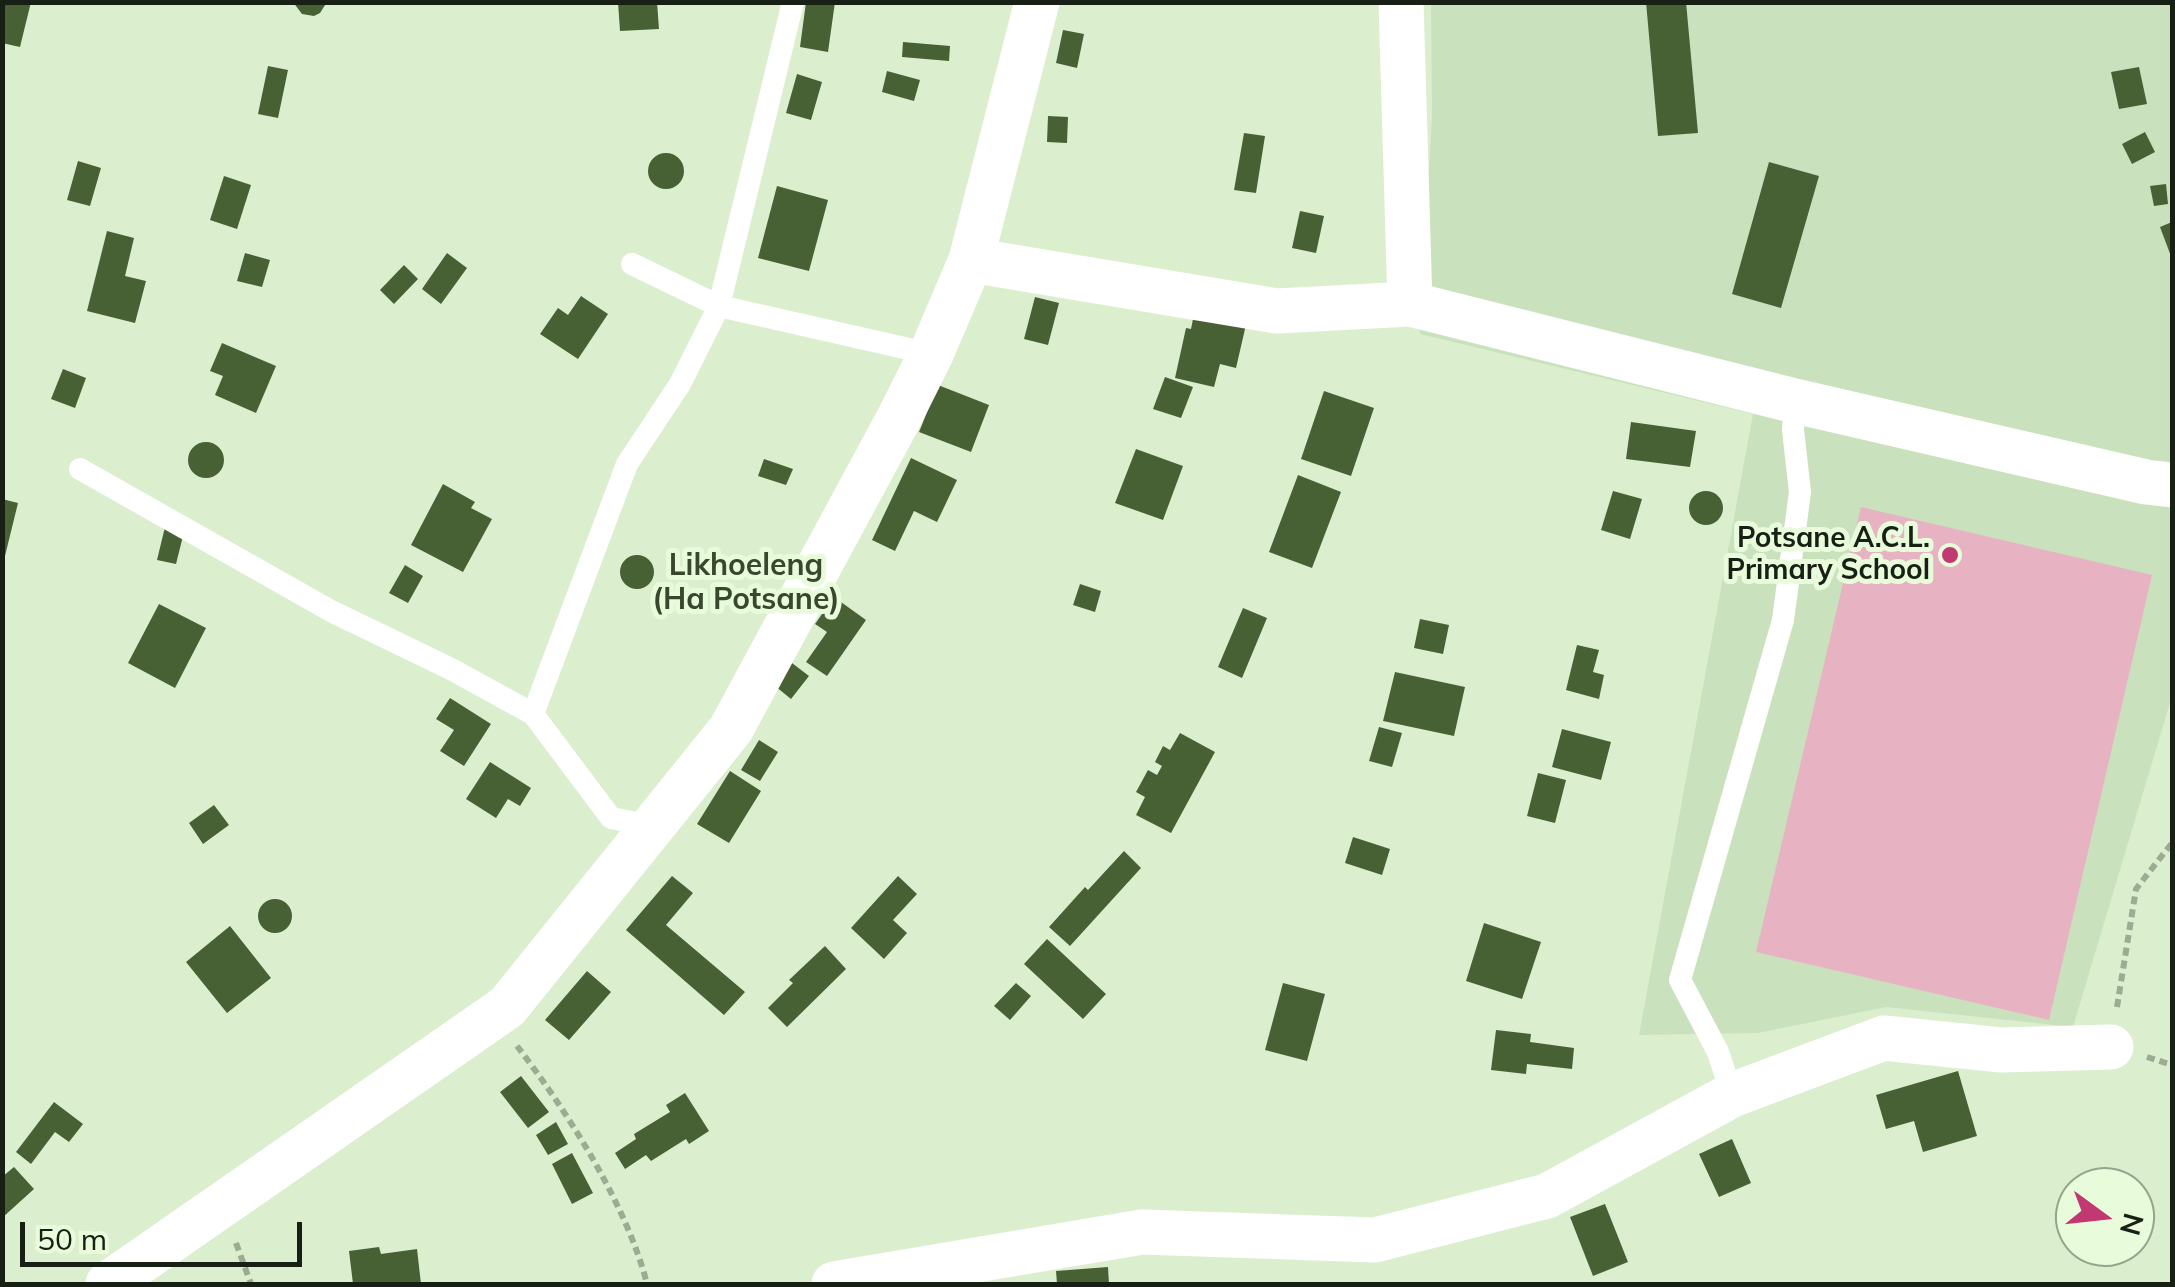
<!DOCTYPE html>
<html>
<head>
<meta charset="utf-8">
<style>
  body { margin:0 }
  #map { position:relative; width:2175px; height:1287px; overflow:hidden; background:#dbefcf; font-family:Mulish,sans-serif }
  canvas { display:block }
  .frame { position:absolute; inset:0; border:5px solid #181f14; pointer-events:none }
  .north { position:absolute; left:2055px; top:1167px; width:100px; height:100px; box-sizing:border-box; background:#e8fcdc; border:2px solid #95a48c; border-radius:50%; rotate:105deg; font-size:28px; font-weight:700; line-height:40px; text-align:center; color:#181f14 }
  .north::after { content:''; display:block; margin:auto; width:35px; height:45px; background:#c13873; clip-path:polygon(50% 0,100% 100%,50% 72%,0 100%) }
  .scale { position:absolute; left:20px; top:1222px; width:282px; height:45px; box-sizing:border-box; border:5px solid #181f14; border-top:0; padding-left:12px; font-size:30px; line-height:35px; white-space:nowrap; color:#181f14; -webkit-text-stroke:8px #e8fcdc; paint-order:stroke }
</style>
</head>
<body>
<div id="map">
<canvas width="2175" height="1287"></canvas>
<div class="frame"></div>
<div class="north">N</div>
<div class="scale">50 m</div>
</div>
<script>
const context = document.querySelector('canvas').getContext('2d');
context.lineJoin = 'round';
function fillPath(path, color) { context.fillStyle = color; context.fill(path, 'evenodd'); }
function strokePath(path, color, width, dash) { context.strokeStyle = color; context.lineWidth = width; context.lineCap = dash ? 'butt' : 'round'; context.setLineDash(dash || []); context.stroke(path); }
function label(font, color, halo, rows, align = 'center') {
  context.font = font + ' Mulish,sans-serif'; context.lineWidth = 10; context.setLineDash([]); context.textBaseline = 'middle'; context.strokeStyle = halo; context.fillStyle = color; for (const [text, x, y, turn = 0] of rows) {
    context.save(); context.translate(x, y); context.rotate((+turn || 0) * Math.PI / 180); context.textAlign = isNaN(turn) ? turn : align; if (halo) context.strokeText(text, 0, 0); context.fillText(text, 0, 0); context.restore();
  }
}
fillPath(new Path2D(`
  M1431,3H2172V696L2073,1027L1886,1007L1758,1033L1639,1035L1753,414L1420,334L1432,115Z`), '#cae1bd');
fillPath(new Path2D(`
  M1861,507L2152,575L2049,1020L1756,952Z`), '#e7b3c3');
fillPath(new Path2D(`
  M2,2H31L20,47L2,43Z
  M293,2H327L320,13L314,16L302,14Z
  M618,2H657L659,29L620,31Z
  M806,2H835L828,52L800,47Z
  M1646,2H1686L1698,133L1658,136Z
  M1063,30L1084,34L1077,68L1056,63Z
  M903,42L950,46L949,61L902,57Z
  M268,66L288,70L278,118L258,114Z
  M2139,67L2147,104L2119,109L2111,72Z
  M887,71L920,80L914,101L882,92Z
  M797,74L822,82L811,120L786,113Z
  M1048,116L1068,117L1067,143L1047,142Z
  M2145,132L2155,152L2132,164L2122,144Z
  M1244,133L1265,136L1256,193L1234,190Z
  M648 171a18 18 0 1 1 36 0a18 18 0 1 1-36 0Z
  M78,161L101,168L90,206L67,200Z
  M1769,162L1819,176L1781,308L1732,294Z
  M224,176L251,185L237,229L210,220Z
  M2166,184L2168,204L2154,206L2150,186Z
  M777,186L828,200L809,271L758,258Z
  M1300,211L1324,216L1316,253L1292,248Z
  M2172,222V259L2160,227Z
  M107,231L134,238L125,276L146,281L135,323L87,311Z
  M245,253L270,260L262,287L237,281Z
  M447,253L467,268L441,304L422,289Z
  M404,265L418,279L394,304L380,290Z
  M581,296L608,314L578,359L540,334L558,308L568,315Z
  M1035,297L1059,303L1048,345L1024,339Z
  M1196,304L1248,316L1236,368L1220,364L1214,387L1175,378L1186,328L1191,329Z
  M222,343L276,366L256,413L215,395L223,376L210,371Z
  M63,369L86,378L75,408L51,399Z
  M1165,377L1193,387L1181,418L1153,409Z
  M938,385L989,405L971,452L919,432Z
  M1324,391L1374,408L1351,476L1301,459Z
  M1631,422L1696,431L1690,467L1626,459Z
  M188 460a18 18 0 1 1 36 0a18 18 0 1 1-36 0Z
  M1136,449L1183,466L1163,520L1115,503Z
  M911,458L957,480L937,522L914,511L895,551L872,540Z
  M764,459L793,469L786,485L758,476Z
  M1298,475L1341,492L1312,568L1269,552Z
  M443,484L475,502L471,508L492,519L463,572L411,545Z
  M1689 508a17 17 0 1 1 34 0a17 17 0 1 1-34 0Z
  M1613,491L1642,499L1630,539L1601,530Z
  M2,499L18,503L4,560L2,559Z
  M165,527L184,532L176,564L157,560Z
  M620 572a17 17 0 1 1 34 0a17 17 0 1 1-34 0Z
  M405,565L423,576L408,603L389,593Z
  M1080,584L1101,591L1095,612L1073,605Z
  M834,597L866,620L827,676L806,662L827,632L815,624Z
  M159,604L206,628L175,688L128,663Z
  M1243,608L1267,618L1242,678L1218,667Z
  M1420,619L1449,625L1443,654L1414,648Z
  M1577,645L1599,650L1593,672L1604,675L1599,699L1566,690Z
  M792,663L809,676L791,699L775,686Z
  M1395,672L1465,687L1454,736L1383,721Z
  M450,698L491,724L464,766L440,751L454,730L436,719Z
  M1379,727L1402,733L1392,767L1369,761Z
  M1562,729L1611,742L1601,780L1552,767Z
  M1180,733L1215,752L1171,833L1136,815L1145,797L1136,792L1148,770L1157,775L1162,766L1155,762L1163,746L1170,750Z
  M759,740L778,752L760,781L741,770Z
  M490,762L531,788L520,806L508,799L496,818L466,799Z
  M730,771L761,791L729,843L697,824Z
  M1538,773L1566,780L1555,823L1527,816Z
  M214,805L229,825L203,844L189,823Z
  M1353,837L1390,849L1382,875L1345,863Z
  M1124,851L1141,868L1070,946L1049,927L1085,887L1088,890Z
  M672,876L693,893L666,925L745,992L724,1015L626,930Z
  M898,876L917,894L893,920L907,933L884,959L851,928Z
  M258 916a17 17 0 1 1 34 0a17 17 0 1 1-34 0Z
  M1484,923L1541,942L1522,999L1466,981Z
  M230,926L271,978L227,1013L186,962Z
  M1047,939L1106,994L1083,1019L1024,964Z
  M825,946L846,969L787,1027L768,1008L793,983L789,980Z
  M587,971L611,992L569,1040L545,1020Z
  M1016,983L1031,996L1010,1020L994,1006Z
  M1283,983L1325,994L1307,1061L1265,1050Z
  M1496,1030L1531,1034L1530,1042L1574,1048L1572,1069L1527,1064L1526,1074L1491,1070Z
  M1958,1071L1977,1136L1923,1152L1914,1121L1886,1129L1876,1095Z
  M521,1076L549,1112L528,1128L500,1092Z
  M685,1093L709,1131L689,1144L686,1139L651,1161L646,1155L625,1169L615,1153L636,1139L634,1134L670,1112L666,1105Z
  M54,1102L83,1124L69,1142L55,1132L31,1164L16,1152Z
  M556,1122L568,1144L548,1155L536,1135Z
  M1732,1139L1751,1183L1719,1197L1699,1154Z
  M572,1153L593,1193L572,1204L552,1164Z
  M14,1167L34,1189L2,1218V1177Z
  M1605,1204L1628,1262L1593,1276L1570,1217Z
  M379,1247L381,1254L417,1249L421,1284H353L349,1251Z
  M1108,1267L1109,1284H1057L1056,1271Z`), '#476134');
strokePath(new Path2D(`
  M2117,1007L2136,889L2172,843
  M517,1046C567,1111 627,1205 647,1284
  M2147,1057L2172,1065
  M236,1243L251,1284`), '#9cac92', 6, [8, 5]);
strokePath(new Path2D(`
  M632,264L719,306L931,354
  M80,469L331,611L451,669L533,714L627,464L680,384L719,306L793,2
  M533,714L611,818L653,826
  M1732,1095L1718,1052L1680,980L1783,620L1800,492L1793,430L1795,401`), '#fff', 22);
strokePath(new Path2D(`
  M1401,2L1410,304
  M971,260L1277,311L1410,304L1795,401L2146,482L2172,485
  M108,1284L507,1007L731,729L898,420L931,354L971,260L1037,2
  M834,1284L1142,1232L1375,1240L1547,1196L1732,1095L1884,1038L2001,1050L2111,1047`), '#fff', 45);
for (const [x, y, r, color] of [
  [1950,555,10,"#c13873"]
]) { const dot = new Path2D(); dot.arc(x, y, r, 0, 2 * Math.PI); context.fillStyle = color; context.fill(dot); strokePath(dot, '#e8fcdc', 4); }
label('bold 28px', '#181f14', '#e8fcdc', [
  ["Potsane A.C.L.",1930,539],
  ["Primary School",1930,571]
], 'right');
label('bold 30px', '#38472d', '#e8fcdc', [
  ["Likhoeleng",746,566],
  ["(Ha Potsane)",746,600]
]);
</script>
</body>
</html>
